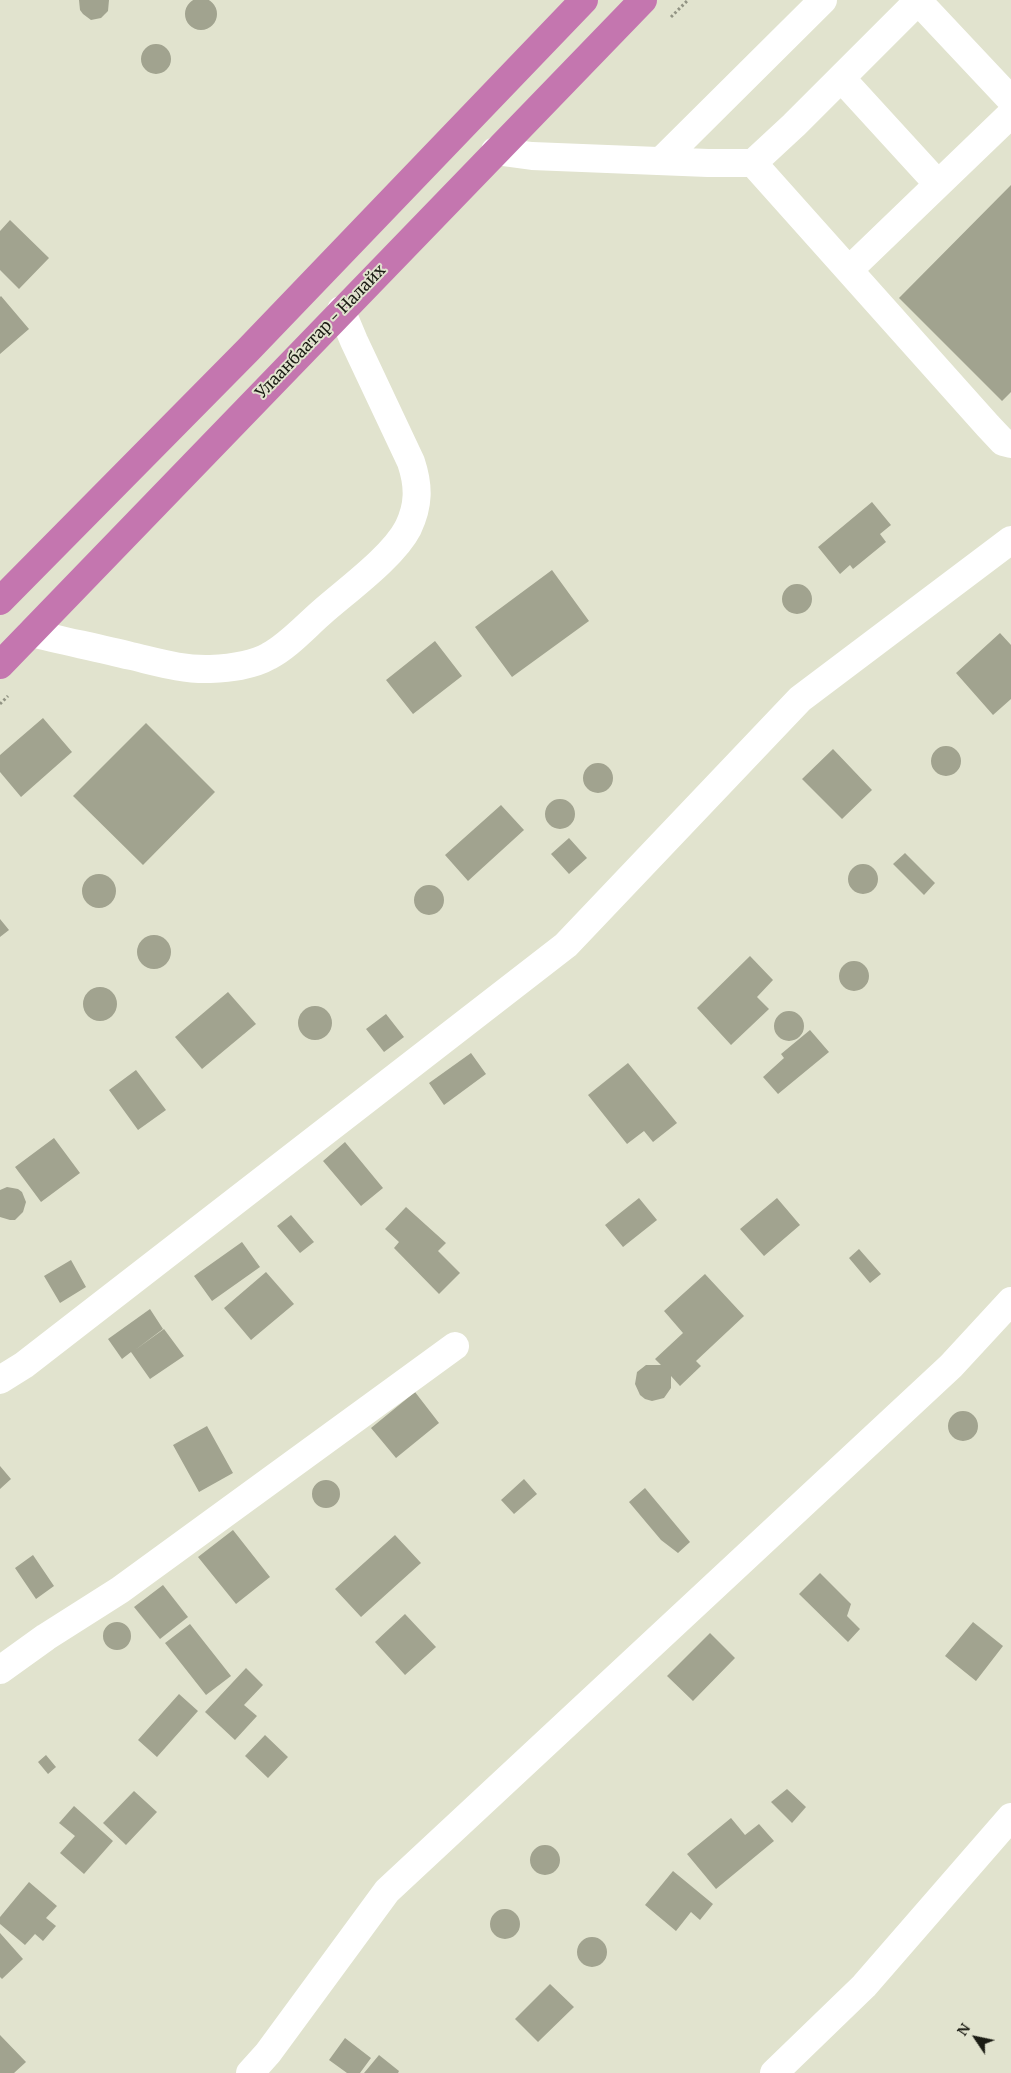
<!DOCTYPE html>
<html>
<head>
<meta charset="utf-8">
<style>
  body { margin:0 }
  #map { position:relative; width:1011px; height:2073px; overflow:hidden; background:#e1e3ce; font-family:Merriweather,serif }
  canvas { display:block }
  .north { position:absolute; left:951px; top:2013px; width:50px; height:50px; -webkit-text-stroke:4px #e1e3ce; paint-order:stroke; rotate:304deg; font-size:14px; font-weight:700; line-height:20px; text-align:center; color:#1b1c14 }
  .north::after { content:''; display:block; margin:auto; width:18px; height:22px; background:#1b1c14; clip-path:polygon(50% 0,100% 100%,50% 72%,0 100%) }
</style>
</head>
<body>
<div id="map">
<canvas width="1011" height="2073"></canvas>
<div class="north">N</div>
</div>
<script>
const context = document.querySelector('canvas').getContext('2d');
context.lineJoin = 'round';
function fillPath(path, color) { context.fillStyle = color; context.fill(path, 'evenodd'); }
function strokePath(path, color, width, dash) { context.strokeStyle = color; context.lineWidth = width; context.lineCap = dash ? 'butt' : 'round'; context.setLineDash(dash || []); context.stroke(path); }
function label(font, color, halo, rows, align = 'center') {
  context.font = font + ' Merriweather,serif'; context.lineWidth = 4; context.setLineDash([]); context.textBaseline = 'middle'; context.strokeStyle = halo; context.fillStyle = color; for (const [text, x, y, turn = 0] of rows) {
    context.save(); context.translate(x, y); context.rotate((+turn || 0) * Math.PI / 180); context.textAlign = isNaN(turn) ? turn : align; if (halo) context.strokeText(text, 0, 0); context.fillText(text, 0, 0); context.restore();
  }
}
fillPath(new Path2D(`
  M185 14a16 16 0 1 1 32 0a16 16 0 1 1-32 0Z
  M79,0H109L108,11L101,18L91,20L83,14L80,10Z
  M141 59a15 15 0 1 1 30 0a15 15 0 1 1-30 0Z
  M1011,185V392L1002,401L899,298Z
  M10,220L49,258L19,289L0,270V231Z
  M1,296L29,329L0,354V297Z
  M872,502L891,525L880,534L886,542L853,569L850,565L840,574L818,547Z
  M552,570L589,621L512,677L475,627Z
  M782 599a15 15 0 1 1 30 0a15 15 0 1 1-30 0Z
  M1000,633L1011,645V699L993,715L956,673Z
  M435,641L462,676L413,714L386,680Z
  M43,718L72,752L21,797L0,772V755Z
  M146,723L215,792L143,865L73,796Z
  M931 761a15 15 0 1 1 30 0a15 15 0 1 1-30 0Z
  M833,749L872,790L842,819L802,779Z
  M583 778a15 15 0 1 1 30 0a15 15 0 1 1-30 0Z
  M545 814a15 15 0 1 1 30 0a15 15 0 1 1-30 0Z
  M501,805L524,830L468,881L445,855Z
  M569,838L587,858L569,874L551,854Z
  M905,853L935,883L924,895L893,864Z
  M848 879a15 15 0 1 1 30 0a15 15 0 1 1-30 0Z
  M82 891a17 17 0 1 1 34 0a17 17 0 1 1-34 0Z
  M414 900a15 15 0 1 1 30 0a15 15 0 1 1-30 0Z
  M0,919L9,930L0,937Z
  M137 952a17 17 0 1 1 34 0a17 17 0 1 1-34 0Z
  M750,956L773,980L757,997L769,1009L731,1045L697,1008Z
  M839 976a15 15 0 1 1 30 0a15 15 0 1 1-30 0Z
  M83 1004a17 17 0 1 1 34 0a17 17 0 1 1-34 0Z
  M228,992L256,1024L202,1069L175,1037Z
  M298 1023a17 17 0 1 1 34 0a17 17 0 1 1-34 0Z
  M774 1026a15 15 0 1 1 30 0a15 15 0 1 1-30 0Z
  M386,1014L404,1037L384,1052L366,1029Z
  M810,1030L829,1052L778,1094L763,1077L784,1058L781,1054Z
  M471,1053L486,1074L444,1105L429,1083Z
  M628,1063L677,1123L653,1142L644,1131L627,1144L588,1095Z
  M136,1070L166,1110L138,1130L109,1090Z
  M54,1138L80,1173L41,1202L15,1167Z
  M345,1142L383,1188L361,1206L323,1161Z
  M7,1187L18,1189L22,1192L26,1202L23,1212L15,1220H10L0,1217V1190Z
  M639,1198L657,1220L623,1247L605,1225Z
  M777,1198L800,1225L764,1256L740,1229Z
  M406,1207L446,1243L438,1251L460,1273L439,1294L394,1248L399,1242L385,1229Z
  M291,1215L314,1242L300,1253L277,1226Z
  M242,1242L260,1267L212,1301L194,1276Z
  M859,1249L881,1274L870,1283L849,1258Z
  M71,1260L86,1287L60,1303L44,1276Z
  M266,1272L294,1304L251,1340L224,1308Z
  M705,1274L744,1316L696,1361L701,1366L680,1386L671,1376V1388L664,1398L652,1401L645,1399L640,1395L635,1384L637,1372L646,1365H661L655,1359L683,1333L664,1311Z
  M150,1309L163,1329L135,1350L164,1329L184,1356L150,1379L131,1352L122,1359L108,1339Z
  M415,1392L439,1423L396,1458L371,1428Z
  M948 1426a15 15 0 1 1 30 0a15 15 0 1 1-30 0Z
  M207,1426L233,1473L199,1492L173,1445Z
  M0,1466L11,1479L0,1489Z
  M524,1479L537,1494L514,1514L501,1500Z
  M312 1494a14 14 0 1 1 28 0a14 14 0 1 1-28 0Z
  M645,1488L690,1542L678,1553L661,1540L629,1502Z
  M233,1530L270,1577L236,1604L198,1557Z
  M395,1535L421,1563L361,1617L335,1589Z
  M33,1555L54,1586L36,1599L15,1568Z
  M820,1573L851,1604L847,1616L860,1629L848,1642L799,1594Z
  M163,1585L188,1617L160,1639L134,1607Z
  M405,1614L436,1647L405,1675L375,1642Z
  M103 1636a14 14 0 1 1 28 0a14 14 0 1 1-28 0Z
  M973,1622L1003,1646L976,1681L945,1656Z
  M190,1624L231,1676L206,1695L165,1643Z
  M710,1633L735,1658L693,1701L667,1676Z
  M246,1668L263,1685L244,1705L257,1716L235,1740L205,1712Z
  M179,1694L198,1711L157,1757L138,1740Z
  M265,1735L288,1757L268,1778L245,1756Z
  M46,1755L56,1767L48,1774L38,1762Z
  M787,1789L806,1807L792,1823L771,1802Z
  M134,1791L157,1812L126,1845L103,1823Z
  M74,1806L113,1841L84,1874L60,1853L75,1836L59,1823Z
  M731,1818L745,1835L759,1824L774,1841L716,1889L687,1854Z
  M530 1860a15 15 0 1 1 30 0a15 15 0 1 1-30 0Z
  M673,1871L713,1904L700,1920L691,1912L676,1931L645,1905Z
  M29,1882L57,1906L46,1918L56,1926L43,1941L35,1934L25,1945L0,1924V1917Z
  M490 1924a15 15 0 1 1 30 0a15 15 0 1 1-30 0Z
  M0,1933L23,1959L2,1979L0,1977Z
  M577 1952a15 15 0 1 1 30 0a15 15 0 1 1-30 0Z
  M550,1984L574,2007L538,2042L515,2019Z
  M0,2035L26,2062L14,2073H0Z
  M345,2038L371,2058L360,2073H347L329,2060Z
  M379,2055L399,2071L398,2073H364Z`), '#a1a38f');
strokePath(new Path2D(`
  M671,17L688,0
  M0,704L8,696`), '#929484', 3, [2.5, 2.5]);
strokePath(new Path2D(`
  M918,1L1011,100
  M841,78L938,184
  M495,151L532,156L708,163H753L794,125L919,0
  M662,160L823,0
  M753,163L988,426L1003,442L1011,444
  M849,270L1011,114
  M31,633C64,641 98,648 131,656C157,662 183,670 210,669C229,668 252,666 269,656C288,646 305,627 321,613C347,590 393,557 408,528C419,505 419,486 411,462L354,341L341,310
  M0,1380L24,1365L566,945L800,699L1011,540
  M0,1670L46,1637L120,1590L455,1346
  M250,2073L268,2053L387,1891L951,1366L1011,1301
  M774,2073L864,1986L1011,1817`), '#fff', 28);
strokePath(new Path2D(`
  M0,601L248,350L584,0
  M0,665L643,0`), '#c476af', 28);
label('16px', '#1b1c14', '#e1e3ce', [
  ["Улаанбаатар - Налайх",321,332,-46]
]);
</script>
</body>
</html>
